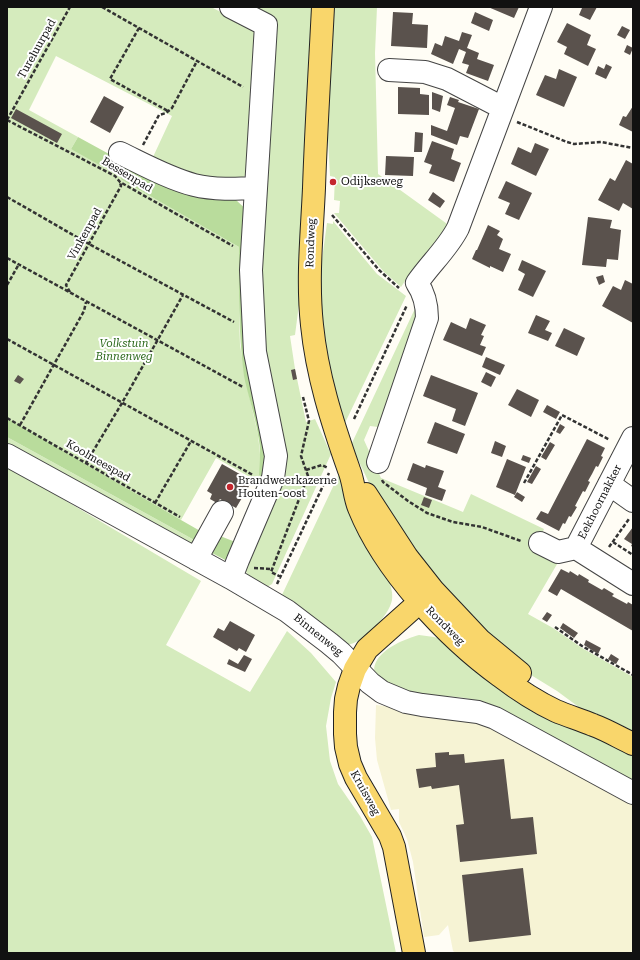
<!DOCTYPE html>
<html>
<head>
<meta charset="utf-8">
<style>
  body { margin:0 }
  #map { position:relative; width:640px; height:960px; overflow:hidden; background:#fffdf5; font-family:"Roboto Serif",serif }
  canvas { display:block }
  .frame { position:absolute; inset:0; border:8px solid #111; pointer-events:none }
</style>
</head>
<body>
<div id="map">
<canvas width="640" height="960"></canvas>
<div class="frame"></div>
</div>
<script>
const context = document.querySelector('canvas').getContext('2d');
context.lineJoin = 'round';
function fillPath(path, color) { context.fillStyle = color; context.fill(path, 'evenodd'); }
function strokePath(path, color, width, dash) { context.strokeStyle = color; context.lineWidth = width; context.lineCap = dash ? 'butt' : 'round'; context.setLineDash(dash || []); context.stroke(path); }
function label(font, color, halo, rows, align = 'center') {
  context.font = font + ' "Roboto Serif",serif'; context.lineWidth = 4; context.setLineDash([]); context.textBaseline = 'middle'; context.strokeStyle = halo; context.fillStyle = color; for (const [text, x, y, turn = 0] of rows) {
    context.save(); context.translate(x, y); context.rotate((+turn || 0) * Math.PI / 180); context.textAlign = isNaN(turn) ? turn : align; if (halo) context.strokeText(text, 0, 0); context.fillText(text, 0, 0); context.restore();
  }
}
fillPath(new Path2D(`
  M376,705L478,718L633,796V953H456L453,951L448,925L439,935L424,937L413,862L407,839L399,822V809L391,810L377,760L375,738Z`), '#f6f3d4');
fillPath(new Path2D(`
  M7,7H211L262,33L246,175C243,177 239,180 235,181C214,186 172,166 153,157L172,116L56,56L29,110L78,137L71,149L128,164L122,180L239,247V315L240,345L245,377L258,435L260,454L266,480L264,485L216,458L181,520L7,418Z
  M248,7H315L301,289L295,335L290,336L295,369L306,422L315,419L331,454L272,584L267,587C255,582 248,579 244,567L274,484L257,325L274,21Z
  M331,7H377L375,53L378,174L450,226L417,275L411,272L401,287L384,272L334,213H339L340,201L334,200L335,177L330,176L326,100Z
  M333,221L377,274L406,296L344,425L330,378L322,326L319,281L327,223L333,224Z
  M419,300L422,314L378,427L370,426L364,440L381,478L463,512L471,494L544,529L536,547L560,559L528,614L553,628L582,648L633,677V735L580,708L557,691L531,675L501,652L438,590L372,489L351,445Z
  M7,437L196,541L187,547L7,448Z
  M7,466L201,581L166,645L250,692L287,631L311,653L336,682L331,698L326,726L330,761L338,784L360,816L372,837L396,953H7Z
  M339,474L389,581C391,587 393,593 392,600C389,616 363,643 347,645L281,597Z
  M419,635L434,637L443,640L633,753V781L497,708C486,703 476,700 465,698C455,696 444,697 434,696C417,694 402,690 387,683C377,678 371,673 376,662C383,648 405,639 419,635Z`), '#d5ebbd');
fillPath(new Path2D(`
  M78,137L120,160C117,166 112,168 105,168L71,149Z
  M128,164L217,195L236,200L250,213L268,448L266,480L259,475C260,462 261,449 258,435C255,415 248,396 244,376C238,332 239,290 239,247L122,180L121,178Z
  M7,418L181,520L202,532L196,541L7,437Z
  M220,536L238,543L229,562L212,553Z`), '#b9dc9c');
fillPath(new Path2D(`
  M488,7H519L514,18Z
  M580,7H597L590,20L579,15L582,8Z
  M393,12L413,13L412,24L428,25L427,48L391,46Z
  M475,12L493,20L489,31L471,23Z
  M567,23L591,35L587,45L596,49L588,66L564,54L567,47L557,42Z
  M622,26L630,30L625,39L617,35Z
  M462,32L472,35L467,48L479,53L477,59L494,65L488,81L466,73L469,65L462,63L466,52L459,49L453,64L431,54L435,43L442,46L445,36L459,41Z
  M627,45L633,48L630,55L624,52Z
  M606,64L612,67L606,79L595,74L598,66L604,69Z
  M559,69L577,77L564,107L536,95L545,75L556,79Z
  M398,87L420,88V94L429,95V115L398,114Z
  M432,92L443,96L440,112L432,109Z
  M104,96L124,107L110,133L90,122Z
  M450,97L459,100L458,102L479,109L468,138L460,136L457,145L431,135V125L447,131L455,108L447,105Z
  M633,106V132L619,125L623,116L626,117Z
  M16,109L62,134L57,143L11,118Z
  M415,132L423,133L422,152H414Z
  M432,141L454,149L451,159L461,163L454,182L429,173L432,165L424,162Z
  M535,143L549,149L536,176L511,164L518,147L531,153Z
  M386,156L414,157L413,176L385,175Z
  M626,160L633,164V209L623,203L619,211L598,200L610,178L615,181Z
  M506,181L532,193L519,220L505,214L510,203L498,198Z
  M433,192L445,201L440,208L428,200Z
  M588,217L612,220L610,228L621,230L618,260L607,259L606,267L582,265Z
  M488,225L500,231L497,235L503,239L499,249L511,254L503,272L490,266V268L472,259L476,250H477Z
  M522,260L546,271L533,297L518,290L525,274L518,270Z
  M603,275L605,282L599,285L596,277Z
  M625,280L633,284V323L602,306L613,286L621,290Z
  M536,315L550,321L545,330L552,333L548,341L528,333Z
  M470,318L486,325L481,335L484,336L480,345L486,347L482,356L443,340L451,322L466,329Z
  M564,328L585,338L577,356L555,346Z
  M486,357L505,365L500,375L482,367Z
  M295,369L297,379L293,380L291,370Z
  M486,372L496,377L491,387L481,382Z
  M18,375L24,379L20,384L14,381Z
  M431,375L478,393L465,426L452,421L456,409L423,396Z
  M517,389L539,400L531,417L508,405Z
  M547,405L560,412L556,419L543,412Z
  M435,422L465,434L457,454L427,443Z
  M560,424L565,427L560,434L556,432Z
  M587,439L605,448L601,456L603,457L598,467L596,466L592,474L588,481L590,482L585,492L583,491L575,506L577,507L571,517L569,516L565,524L563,523L559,531L536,519L541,511L548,514Z
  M495,441L506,446L502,457L491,453Z
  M550,442L555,445L546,460L541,457Z
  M523,455L531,458L529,463L521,460Z
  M507,459L526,467L515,495L496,487Z
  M413,463L425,468L426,465L444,471L438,487L446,490L442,501L425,495L427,488L407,480Z
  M222,464L252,481L236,508L220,499L217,503L210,499L212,494L207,491Z
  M536,466L541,469L532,484L527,482Z
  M517,492L525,497L522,502L514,497Z
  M424,497L432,500L429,508L421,505Z
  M633,527V547L631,546L632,544L624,539Z
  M561,569L569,573L570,571L578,576L579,574L589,580L588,582L602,590L604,588L614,594L612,596L627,604L628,602L633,605V631L561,589L557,596L548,591Z
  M547,612L552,615L547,622L542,619Z
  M230,621L255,635L246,652L239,648L237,651L213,637L218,628L224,631Z
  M563,623L578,633L574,638L560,628Z
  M586,640L601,648L598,654L584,645Z
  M611,654L619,659L616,664L608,659Z
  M244,655L252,659L245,672L227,664L229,659L238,664Z
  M449,752V755L464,754L465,763L504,759L511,819L533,817L537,854L460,862L456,825L464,824L459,785L432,789L431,786L419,788L416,769L436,767L435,753Z
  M523,868L531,935L469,942L462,875Z`), '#5a524d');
const minor = new Path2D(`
  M389,70L425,72L447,79L503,108
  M120,153C143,164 168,178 194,185C214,190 236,189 256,188
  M633,438L576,548L633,584
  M7,455L231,578L287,611L329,643L341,653L370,683L382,692L406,702L422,705L478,712L495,718L633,793
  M378,462L427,318C427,306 424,293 417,283C430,264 448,248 458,228L541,7
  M609,484L633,501
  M540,543L558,552L576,548
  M196,559L222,512
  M231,578L238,560L273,478L276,456L255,352L251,270L266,25L231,7`);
const major = new Path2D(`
  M323,7C320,67 316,128 314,188C312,233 307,279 312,325C317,375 332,422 349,470C354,482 354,496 359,508C384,570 446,637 500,676C517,689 537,702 556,711C568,716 581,720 593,725C607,730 620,738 633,744
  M366,494L407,557L433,590L480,640L520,673
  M414,953L394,847L390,836L356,778L350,764L346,747L345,734V712L346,699L349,686L355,669L367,649L433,590`);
strokePath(minor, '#444', 24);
strokePath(major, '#222', 24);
strokePath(new Path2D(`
  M102,7L243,87
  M139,28L110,79L168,111
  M7,120L115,176L120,182L233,246
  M7,120L70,7
  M517,122L567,142L574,144L601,142L633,148
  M143,145L159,115L166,113L172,108L197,61
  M7,197L89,244L234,322
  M332,215L379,270L399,288
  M7,258L243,387
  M7,285L19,264
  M70,292L66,285L121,186L120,183
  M7,339L253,475
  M7,418L180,517
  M354,419L407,305
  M20,425L84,311L86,302
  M86,463L122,403L183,295
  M306,470L322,465L328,468
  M382,480L383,482L408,501L427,513L453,522L482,527L521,541
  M524,483L562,415L610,440
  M155,503L191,441
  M613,542L633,555
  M609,547L629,519
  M254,568L272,569
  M281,577L271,572L308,476L301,456L309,421L303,397
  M277,584L329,473
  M555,627L582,646L633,675`), '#333', 2.5, [4, 2]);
strokePath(minor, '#fff', 22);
strokePath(major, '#f9d66b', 22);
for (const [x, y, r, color] of [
  [333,182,4,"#c4262e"],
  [230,487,4,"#c4262e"]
]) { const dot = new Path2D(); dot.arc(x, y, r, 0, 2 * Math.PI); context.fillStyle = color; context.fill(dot); strokePath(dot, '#fff', 1.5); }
label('11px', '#111', '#fff', [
  ["Tureluurpad",37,49,-61],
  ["Bessenpad",127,175,31],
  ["Vinkenpad",85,234,-61],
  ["Rondweg",311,243,-88],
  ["Koolmeespad",98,461,30],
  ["Eekhoornakker",600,502,-63],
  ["Rondweg",445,626,45],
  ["Binnenweg",318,635,39],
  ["Kruisweg",365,793,61]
]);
label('11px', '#111', '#fff', [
  ["Odijkseweg",341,182],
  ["Brandweerkazerne",238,481],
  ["Houten-oost",238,494]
], 'left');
label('italic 11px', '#2f6b1f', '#fff', [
  ["Volkstuin",124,344],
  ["Binnenweg",124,357]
]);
</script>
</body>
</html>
